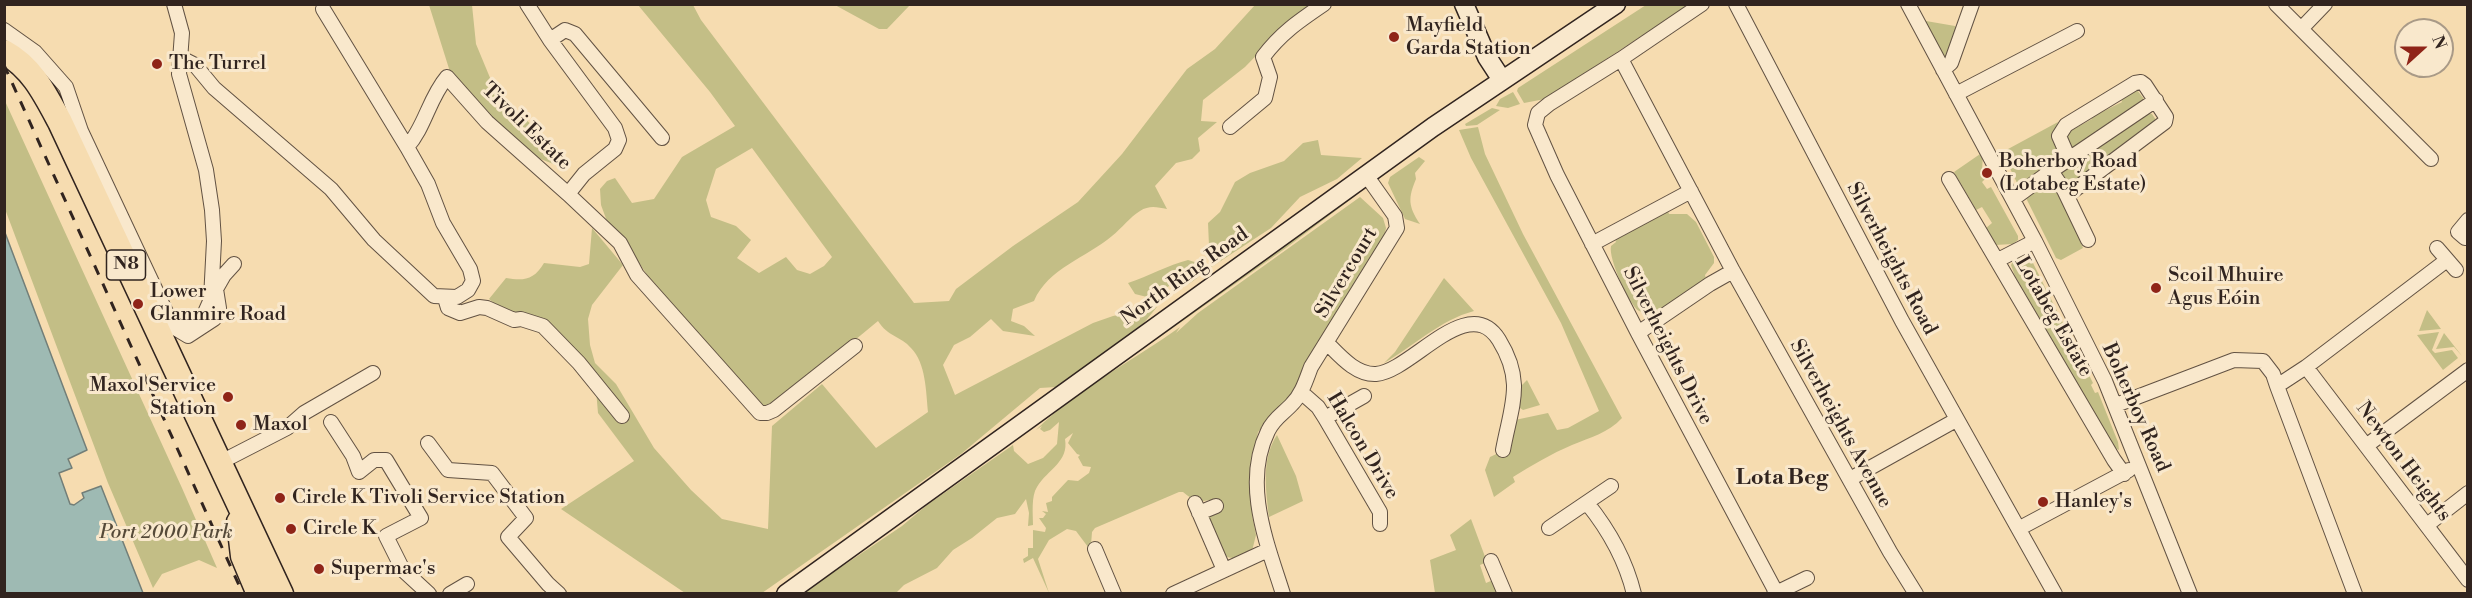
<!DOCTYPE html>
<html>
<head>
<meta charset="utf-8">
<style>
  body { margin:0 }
  #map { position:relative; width:2472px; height:598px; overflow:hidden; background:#f6dcb0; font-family:"Libre Bodoni",serif }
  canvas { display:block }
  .frame { position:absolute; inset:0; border:6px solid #31241f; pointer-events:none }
  .north { position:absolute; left:2394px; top:18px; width:60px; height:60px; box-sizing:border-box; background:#f9e8cc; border:2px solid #a99a87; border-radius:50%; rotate:69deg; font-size:16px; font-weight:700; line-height:24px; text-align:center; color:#31241f }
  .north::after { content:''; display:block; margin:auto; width:21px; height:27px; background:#8f2418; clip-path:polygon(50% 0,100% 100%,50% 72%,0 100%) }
</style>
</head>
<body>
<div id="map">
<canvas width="2472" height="598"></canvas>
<div class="frame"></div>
<div class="north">N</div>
</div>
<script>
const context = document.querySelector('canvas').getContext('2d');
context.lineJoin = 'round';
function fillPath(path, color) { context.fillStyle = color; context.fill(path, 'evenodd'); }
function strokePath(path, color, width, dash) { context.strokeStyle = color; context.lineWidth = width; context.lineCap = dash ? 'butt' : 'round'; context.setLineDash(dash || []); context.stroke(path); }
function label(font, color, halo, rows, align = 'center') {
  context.font = font + ' "Libre Bodoni",serif'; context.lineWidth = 6; context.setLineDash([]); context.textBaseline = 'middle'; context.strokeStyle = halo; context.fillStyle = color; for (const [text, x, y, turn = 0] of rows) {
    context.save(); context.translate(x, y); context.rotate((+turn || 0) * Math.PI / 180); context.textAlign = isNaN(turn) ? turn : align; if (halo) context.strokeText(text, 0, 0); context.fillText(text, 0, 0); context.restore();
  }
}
fillPath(new Path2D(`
  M429,5H472L476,44L498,97L524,117L544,139L556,165L538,158L489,120L451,75Z
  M638,5H693L701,20L914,303L949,301L956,289L1013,246L1078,202L1122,154L1187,69L1215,49L1255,5H1313L1284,27L1245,67L1203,100L1201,121L1217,122L1198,138L1200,151L1192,159L1176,163L1155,186L1167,209C1157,207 1149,205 1140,211C1130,217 1122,228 1112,236C1086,258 1048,268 1034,301L1013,309L1011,321L1024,326L1035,336L1003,331L991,319L970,337L954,345L943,365L955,395L1093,323L1113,316L1157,307L1138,330L1056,387L1040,388L961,454L762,593H685L561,509L634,461L598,413L596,390L551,328L507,314L489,299L506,278C524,281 534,280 544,263L580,267L589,264L592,228L623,265L592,305L588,319L590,345L595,363L616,384L654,448L691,490L722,519L768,529L772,426L822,384L876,448L928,412C926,392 926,363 911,348C901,336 888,337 878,321L775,406L761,407L649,278L625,241L608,224L601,205L600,189L607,181L615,178L632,203L654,199L682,157L735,126L710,92ZM752,148L832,257L824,266L810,274L797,270L786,257L759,273L737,258L751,240L736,226L711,217L706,200L716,169Z
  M835,5H910L887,29H879Z
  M1646,5H1689L1545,99L1524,103L1517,91L1518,88Z
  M1926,21L1955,26L1957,29L1946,60L1924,22Z
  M2137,90L2147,103L2071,153L2066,137L2068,129L2072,130L2092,119L2091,114L2096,112L2098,114L2122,102L2121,99Z
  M1513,92L1520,104L1508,108L1496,106L1500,99Z
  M5,101L182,488L217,568L199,560L162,574L153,588L108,483L5,209Z
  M1492,108L1500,110L1477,125L1466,126L1465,124Z
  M2147,113L2152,114L2156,120L2152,126L2076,186L2066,185L2059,175Z
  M2058,122L2054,135L2061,151L2059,161L2019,187L2004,156L1997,155Z
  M1478,127L1485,154L1523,234L1622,418C1608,433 1591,437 1572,445C1551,454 1532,465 1513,477L1515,482L1494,497L1485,470L1490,457L1509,448L1515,420L1548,413L1557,430L1568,428L1599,411L1561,323L1471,158L1459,130Z
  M1318,140L1321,155L1362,158L1337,179L1300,197L1271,228L1210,268L1208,223L1220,212L1235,182L1250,173L1284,161L1303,143Z
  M1983,152L1982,172L1985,179L1982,182L1987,189L1991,187L2018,236V240L2013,244L1995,245L1986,228L1992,223L1982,207L1976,210L1954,172Z
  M1419,157L1425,161L1415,173L1416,179C1408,198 1408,206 1420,224L1405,219L1388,183L1390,177Z
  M2047,182C2067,192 2075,228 2083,248L2061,260L2056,258L2026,198Z
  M1358,194L1286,248L1034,426L1035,422L1070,395L1169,327L1352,196Z
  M1360,197L1383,218L1386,228L1384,238L1303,370L1293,395L1258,432L1251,473L1252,515L1256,535L1252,551C1243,555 1235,561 1225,556L1206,517L1212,509L1209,500C1196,503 1192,499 1183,492H1179L1095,528L1092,532L1091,545L1088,547L1076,531L1067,529L1049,540L1038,559L1049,593L1033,558L1024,563L1023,559L1028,556V548H1033V530L1045,532L1046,528L1039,518H1043L1046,514L1042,511L1048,512L1046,503L1052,501V497L1068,480L1078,481L1089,473L1091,467L1083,466L1078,457L1080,455L1077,454L1068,443L1073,433L1065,439C1069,462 1048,469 1037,487C1031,496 1033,514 1033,525L1028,526L1029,513L1026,499L1015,514L997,518L972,538L953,550L937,568L904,585L896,593L801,594L902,526L927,505L1013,445L1014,451L1028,464L1043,458L1057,444L1059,422L1050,430L1044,432L1040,429L1042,426L1036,430C1078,388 1133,361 1180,327L1176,333L1198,313Z
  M1668,211L1669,214H1687L1696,222L1714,257V263L1705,275L1706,279L1656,312L1653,311L1649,313C1647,313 1641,312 1639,311C1629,305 1608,258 1611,246L1616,242L1615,239Z
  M2024,255L2032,261L2093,383L2091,385L2095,393L2098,392L2118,442L2119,450L2115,448L2015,276L2011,265L2014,259Z
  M1188,260L1198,263L1202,274C1191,283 1184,290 1169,286L1151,298L1135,294L1128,283C1149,276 1168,265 1188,260Z
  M1444,278L1474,311C1440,320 1414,346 1384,363L1395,352Z
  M2427,310L2441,329L2419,331Z
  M2439,332L2432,350L2435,353L2452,350L2458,358L2443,370L2417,335Z
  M2444,333L2462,356L2454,347L2436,349Z
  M1527,380L1540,405L1523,410L1517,406L1522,385Z
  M1277,435L1296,476L1303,501L1269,517C1266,490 1261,459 1277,435Z
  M1471,519L1487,562L1480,565L1486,583L1493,580L1500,593H1435L1430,560L1456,550L1450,535Z`), '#c3be86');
const water = new Path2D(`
  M4,230L87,450L68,459L72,468L59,473L70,504L74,505L84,498L82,493L101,486L143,593H5Z`);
fillPath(water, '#9ebab3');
strokePath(water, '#727e78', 1.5);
const street = new Path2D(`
  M1702,4L1621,59L1549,104L1538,113L1535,125L1557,175L1638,333L1776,592
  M1736,4L1902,321L2055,594
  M1908,4L2035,241L2105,381L2190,594
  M2276,4L2301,29L2325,4
  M2301,29L2431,159
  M4,30L35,52L66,87L81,131L173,327L188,336L214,319L219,308L216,289L224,275L234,264
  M550,40L565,30L575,34L662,138
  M181,58L195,65L214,88L331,189L374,240L434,296L457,297L468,290L473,281L470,269L443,223L428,184L407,147L323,9
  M1621,59L1733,271L1890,552L1916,594
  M1943,70L1951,63L1972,4
  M1956,94L2077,31
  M1230,127L1265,98L1270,77L1263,57C1281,33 1299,21 1324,4
  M407,147C425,127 429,98 447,77L487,122L568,194L584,174L615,149L619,140L615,128L550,40L527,4
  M2051,171L2064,190L2073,191L2165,122L2166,117L2145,85L2141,82L2135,83L2066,125L2059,136L2069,159
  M1949,179L2114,460L2124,474
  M2064,190L2088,240
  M568,194L620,243L637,275L760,413H767L774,410L855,346
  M2013,199L2051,171L2156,100
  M2465,238L2458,232L2468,220
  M1592,244L1691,191
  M2437,248L2456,270
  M1998,260L2035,241
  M445,298L448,308L460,313L479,307L487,308L514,320L521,319L543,326L579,363L622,416
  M168,329L203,317L211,299L214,241L212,210L206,170L179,74L182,33L174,4
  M1638,333L1710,284L1733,271
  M1327,343C1340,356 1356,375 1376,374C1412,371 1468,291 1499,340C1525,382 1511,406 1503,450
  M2306,367L2468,580
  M2277,386L2355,594
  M1301,392L1318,407L1325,418L1380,512V524
  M2116,405L2234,360L2263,361L2273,374L2277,386L2306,367L2447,260
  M1325,418L1364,396
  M331,422L353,456L359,472L374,460H386L421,518L386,536L403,570L429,594
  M428,443L448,470L492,473L526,518L508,537L548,584L559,594
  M2366,446L2468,370
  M219,463L287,428L304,413L373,373
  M1850,479L1956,420
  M1195,503L1224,570
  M1587,503C1608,529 1626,561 1634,594
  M1199,513L1216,506
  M2427,525L2468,493
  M1549,528L1611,486
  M2020,528L2129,470
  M1095,549L1114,594
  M1491,561L1505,594
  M450,594L467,584
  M1173,594L1268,550
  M1283,594C1267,543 1242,484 1268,431C1274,418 1283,414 1292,404C1302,394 1306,380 1311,367L1397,228L1395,216L1366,175
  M1774,594L1807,578`);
const secondary = new Path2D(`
  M1464,4L1487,57L1502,80
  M786,594L1433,127L1616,4`);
const highway = new Path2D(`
  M4,52C32,67 45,94 60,122L281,594
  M239,522L243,556L259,594`);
strokePath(street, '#625243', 16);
strokePath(secondary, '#31241f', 21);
strokePath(highway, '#31241f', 27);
strokePath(street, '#f9e8cc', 14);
strokePath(secondary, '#f9e8cc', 18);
strokePath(highway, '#f6dcb0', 24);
strokePath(new Path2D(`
  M4,65L243,594`), '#31241f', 3, [10, 10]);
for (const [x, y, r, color] of [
  [1394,37,6,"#8f2418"],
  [157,64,6,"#8f2418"],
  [1987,173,6,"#8f2418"],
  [2156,288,6,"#8f2418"],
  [138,304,6,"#8f2418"],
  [228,397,6,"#8f2418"],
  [241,425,6,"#8f2418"],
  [280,498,6,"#8f2418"],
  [2043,502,6,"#8f2418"],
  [291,529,6,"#8f2418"],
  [319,569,6,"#8f2418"]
]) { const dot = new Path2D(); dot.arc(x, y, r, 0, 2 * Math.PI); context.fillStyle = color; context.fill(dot); strokePath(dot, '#f9e8cc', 2); }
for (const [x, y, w] of [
  [126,265,39]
]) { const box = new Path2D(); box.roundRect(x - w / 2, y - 15, w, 30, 4.5); context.fillStyle = '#f9e8cc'; context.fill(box); strokePath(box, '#31241f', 1.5); }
label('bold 18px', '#31241f', null, [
  ["N8",126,265]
]);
label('20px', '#31241f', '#f9e8cc', [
  ["Mayfield",1406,26],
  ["Garda Station",1406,49],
  ["The Turrel",169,64],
  ["Boherboy Road",1999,162],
  ["(Lotabeg Estate)",1999,185],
  ["Scoil Mhuire",2168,276],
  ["Agus Eóin",2168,299],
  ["Lower",150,292],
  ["Glanmire Road",150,315],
  ["Maxol Service",216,386,"right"],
  ["Station",216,409,"right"],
  ["Maxol",253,425],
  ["Circle K Tivoli Service Station",292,498],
  ["Hanley's",2055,502],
  ["Circle K",303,529],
  ["Supermac's",331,569]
], 'left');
label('20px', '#31241f', '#f9e8cc', [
  ["Tivoli Estate",526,127,44],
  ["Silverheights Road",1891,259,62],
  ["Silvercourt",1347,273,-59],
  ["North Ring Road",1185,277,-36],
  ["Lotabeg Estate",2053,317,60],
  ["Silverheights Drive",1667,346,63],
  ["Boherboy Road",2135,408,66],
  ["Silverheights Avenue",1840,424,61],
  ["Halcon Drive",1362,446,59],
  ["Newton Heights",2403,462,53]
]);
label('italic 20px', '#564a39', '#f9e8cc', [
  ["Port 2000 Park",166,533]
]);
label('bold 22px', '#31241f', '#f9e8cc', [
  ["Lota Beg",1782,479]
]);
</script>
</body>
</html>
